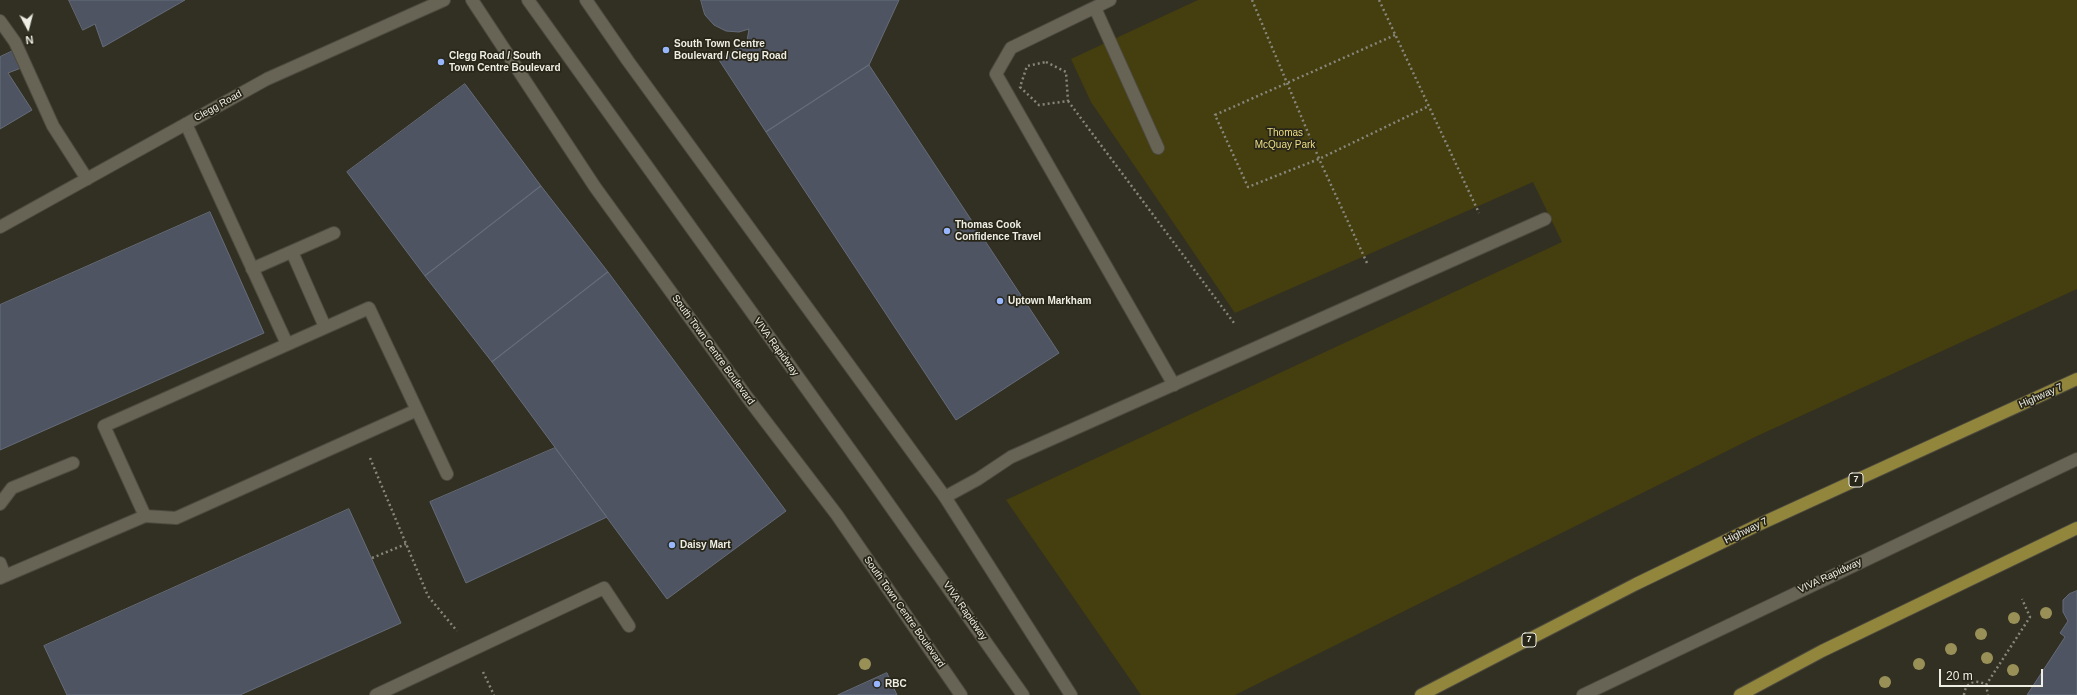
<!DOCTYPE html>
<html>
<head>
<meta charset="utf-8">
<style>
  body { margin:0 }
  #map { position:relative; width:2077px; height:695px; overflow:hidden; background:#323022; font-family:Arial,sans-serif }
  canvas { display:block }
  .north { position:absolute; left:8px; top:8px; width:40px; height:40px; -webkit-text-stroke:3px #282618; paint-order:stroke; rotate:173deg; font-size:11px; font-weight:700; line-height:16px; text-align:center; color:#efeee5 }
  .north::after { content:''; display:block; margin:auto; width:14px; height:18px; background:#efeee5; clip-path:polygon(50% 0,100% 100%,50% 72%,0 100%) }
  .scale { position:absolute; left:1939px; top:669px; width:104px; height:18px; box-sizing:border-box; border:2px solid #efeee5; border-top:0; padding-left:5px; font-size:12px; line-height:14px; white-space:nowrap; color:#efeee5; -webkit-text-stroke:3px #282618; paint-order:stroke }
</style>
</head>
<body>
<div id="map">
<canvas width="2077" height="695"></canvas>
<div class="north">N</div>
<div class="scale">20 m</div>
</div>
<script>
const context = document.querySelector('canvas').getContext('2d');
context.lineJoin = 'round';
function fillPath(path, color) { context.fillStyle = color; context.fill(path, 'evenodd'); }
function strokePath(path, color, width, dash) { context.strokeStyle = color; context.lineWidth = width; context.lineCap = dash ? 'butt' : 'round'; context.setLineDash(dash || []); context.stroke(path); }
function label(font, color, halo, rows, align = 'center') {
  context.font = font + ' Arial,sans-serif'; context.lineWidth = 3.5; context.setLineDash([]); context.textBaseline = 'middle'; context.strokeStyle = halo; context.fillStyle = color; for (const [text, x, y, turn = 0] of rows) {
    context.save(); context.translate(x, y); context.rotate((+turn || 0) * Math.PI / 180); context.textAlign = isNaN(turn) ? turn : align; if (halo) context.strokeText(text, 0, 0); context.fillText(text, 0, 0); context.restore();
  }
}
fillPath(new Path2D(`
  M1198,0H2077V289L1755,437L1235,695H1141L1006,500L1562,242L1533,182L1235,313L1091,102L1071,59Z`), '#453e0f');
const building = new Path2D(`
  M69,0H185L103,47L95,24L83,30Z
  M701,0H899L869,65L766,132L719,60L747,41L749,29L739,32L726,31L714,25L705,15Z
  M13,51L21,68L8,73L32,110L0,129V57Z
  M869,65L1059,353L956,420L766,132Z
  M465,84L541,186L425,276L347,172Z
  M541,186L608,272L492,362L425,276Z
  M210,212L264,333L0,450V305Z
  M608,272L786,511L667,599L492,362Z
  M555,448L607,517L466,583L430,502Z
  M349,509L401,623L240,695H67L44,646Z
  M2077,591V695H2027L2065,637L2060,633L2068,621L2063,612V600L2069,594Z
  M887,673L897,695H838Z`);
fillPath(building, '#4e5462');
strokePath(building, '#656c7a', 1);
const service = new Path2D(`
  M528,0L874,483L1023,695
  M1110,0L1011,48L996,74L1174,385
  M1095,8L1158,148
  M0,21L15,42L53,126L87,179
  M186,124L287,344
  M292,252L325,327
  M252,269L334,233
  M0,504L12,488L73,463
  M145,516L104,426L369,308L447,474
  M0,563L5,576
  M0,578L145,516L176,518L417,410
  M376,695L604,588L629,626
  M1583,695L2077,459`);
const minor = new Path2D(`
  M945,497L978,479L1011,457L1545,219`);
const tertiary = new Path2D(`
  M0,227L267,79L444,0`);
const secondary = new Path2D(`
  M472,0L595,187L747,397L837,515L961,695
  M586,0L628,61L945,497L1071,695`);
const primary = new Path2D(`
  M1421,695L1636,584L1758,525L2077,379
  M1740,695L1822,651L2077,528`);
strokePath(service, '#4d4b3f', 14);
strokePath(minor, '#4d4b3f', 14);
strokePath(tertiary, '#4d4b3f', 14);
strokePath(secondary, '#4d4b3f', 14);
strokePath(primary, '#4d4b3f', 14);
strokePath(new Path2D(`
  M1252,0L1320,161L1367,263
  M1379,0L1479,213
  M1395,35L1215,115L1248,187L1319,159L1429,106
  M1046,62L1066,72L1068,101L1039,105L1020,87L1027,66Z
  M1068,101L1234,323
  M370,458L428,596L457,631
  M372,558L406,544
  M483,672L494,695
  M1986,685L2030,617L2022,599
  M1964,695C1965,683 1975,678 1986,685L1988,695`), '#87867a', 2.5, [2, 3]);
strokePath(service, '#676455', 12);
strokePath(minor, '#676455', 12);
strokePath(tertiary, '#676455', 12);
strokePath(secondary, '#676455', 12);
strokePath(primary, '#92863c', 12);
context.fillStyle = '#999058';
for (const [x, y] of [
  [2046,613],
  [2014,618],
  [1981,634],
  [1951,649],
  [1987,658],
  [865,664],
  [1919,664],
  [2013,670],
  [1885,682]
]) { context.beginPath(); context.arc(x, y, 6, 0, 2 * Math.PI); context.fill(); }
for (const [x, y, r, color] of [
  [666,50,4,"#97b6fd"],
  [441,62,4,"#97b6fd"],
  [947,231,4,"#97b6fd"],
  [1000,301,4,"#97b6fd"],
  [672,545,4,"#97b6fd"],
  [877,684,4,"#97b6fd"]
]) { const dot = new Path2D(); dot.arc(x, y, r, 0, 2 * Math.PI); context.fillStyle = color; context.fill(dot); strokePath(dot, '#282618', 1.5); }
for (const [x, y, w] of [
  [1856,480,14],
  [1529,640,14]
]) { const box = new Path2D(); box.roundRect(x - w / 2, y - 7, w, 14, 3); context.fillStyle = '#282618'; context.fill(box); strokePath(box, '#efeee5', 1); }
label('bold 9px', '#efeee5', null, [
  ["7",1856,480],
  ["7",1529,640]
]);
label('bold 10px', '#efeee5', '#282618', [
  ["South Town Centre",674,44],
  ["Boulevard / Clegg Road",674,56],
  ["Clegg Road / South",449,56],
  ["Town Centre Boulevard",449,68],
  ["Thomas Cook",955,225],
  ["Confidence Travel",955,237],
  ["Uptown Markham",1008,301],
  ["Daisy Mart",680,545],
  ["RBC",885,684]
], 'left');
label('10px', '#efeee5', '#282618', [
  ["Clegg Road",218,106,-29],
  ["VIVA Rapidway",776,347,54],
  ["South Town Centre Boulevard",713,350,54],
  ["Highway 7",2041,396,-24],
  ["Highway 7",1746,531,-26],
  ["VIVA Rapidway",1830,576,-25],
  ["VIVA Rapidway",965,611,55],
  ["South Town Centre Boulevard",904,612,55]
]);
label('10px', '#edde84', '#282618', [
  ["Thomas",1285,133],
  ["McQuay Park",1285,145]
]);
</script>
</body>
</html>
